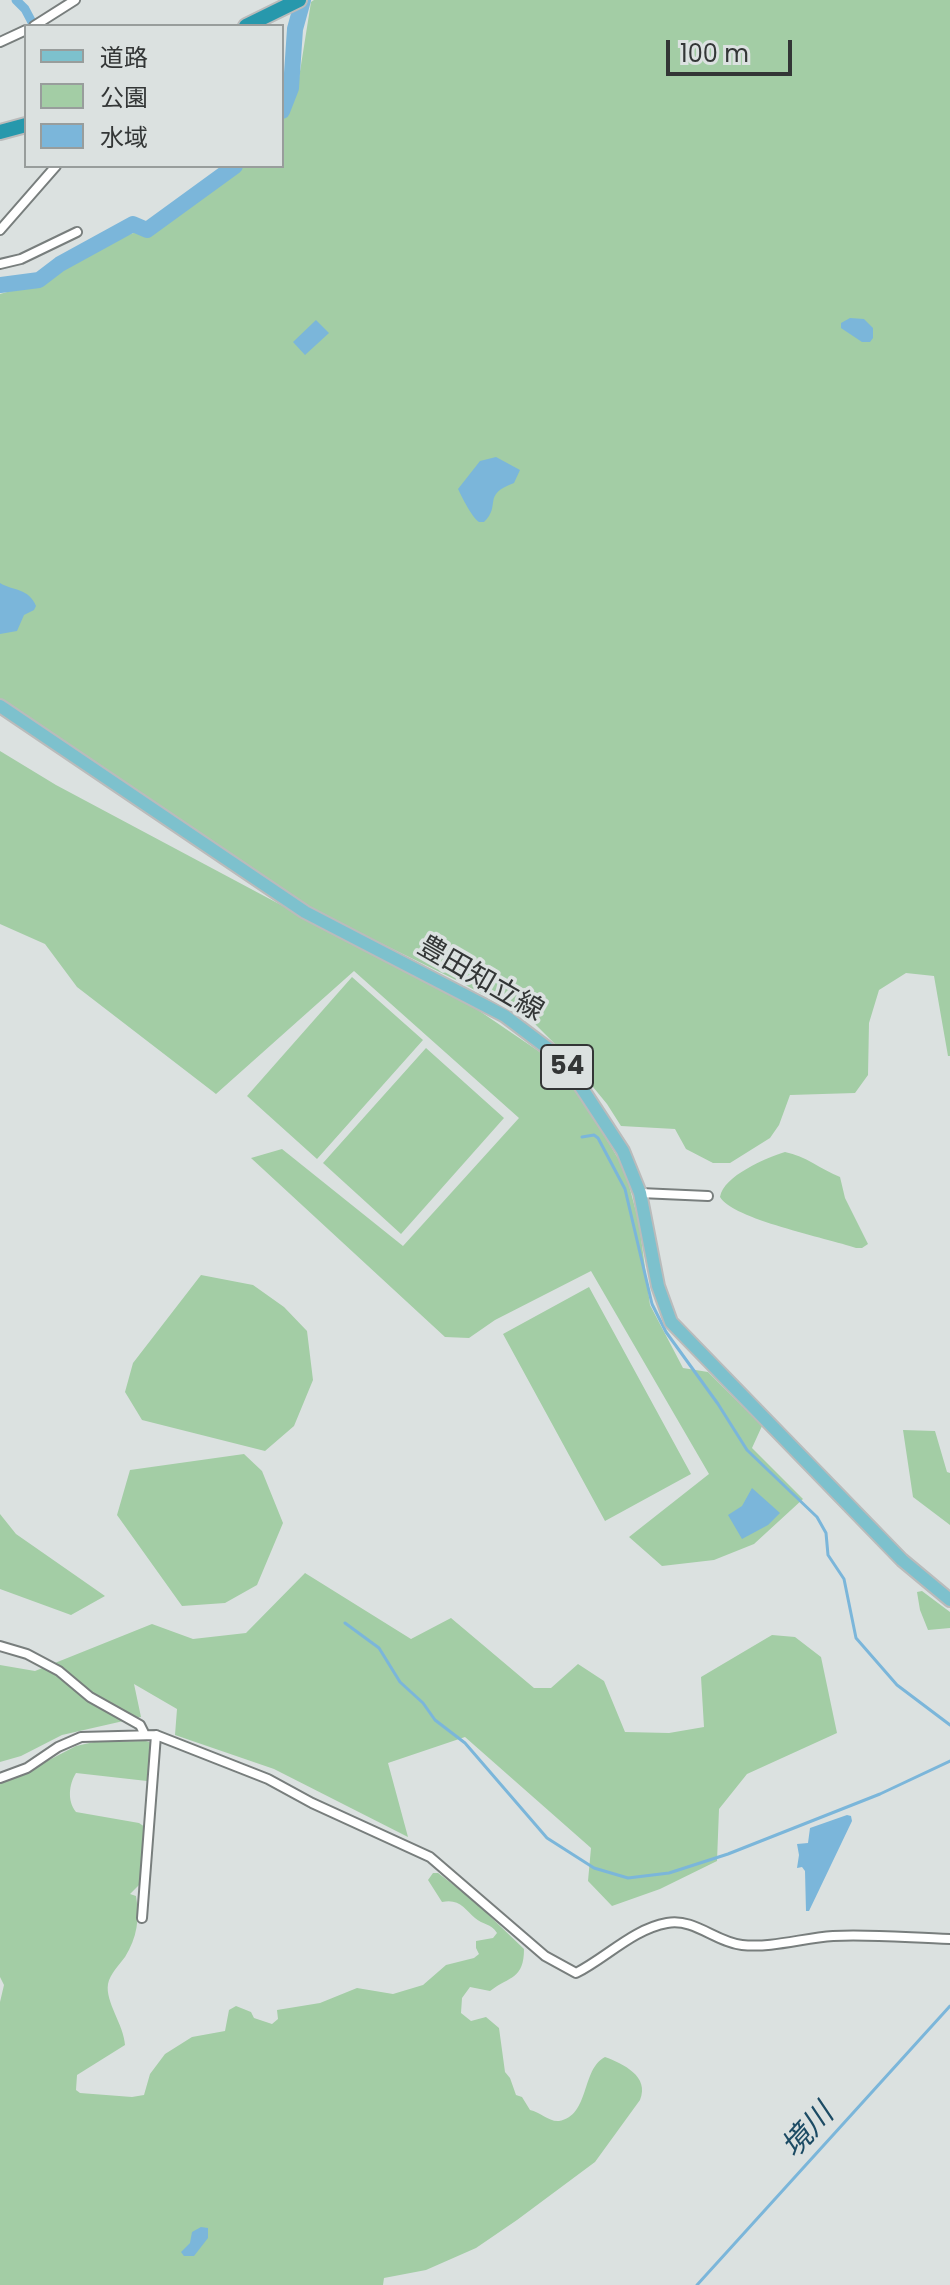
<!DOCTYPE html>
<html>
<head>
<meta charset="utf-8">
<style>
  body { margin:0 }
  #map { position:relative; width:950px; height:2285px; overflow:hidden; background:#dbe1e0; font-family:Poppins,"Noto Sans JP",sans-serif }
  canvas { display:block }
  .legend { position:absolute; left:24px; top:24px; width:260px; height:144px; box-sizing:border-box; background:#dbe1e0; border:2px solid #989d9c; margin:0; padding:10px 14px; list-style:none; font-size:24px; color:#333636 }
  .legend li { display:flex; align-items:center; gap:16px; height:40px }
  .legend b { width:40px; border:2px solid #989d9c }
  .scale { position:absolute; left:666px; top:40px; width:126px; height:36px; box-sizing:border-box; border:4px solid #333636; border-top:0; padding-left:10px; font-size:24px; line-height:28px; white-space:nowrap; color:#333636; -webkit-text-stroke:6px #dbe1e0; paint-order:stroke }
</style>
</head>
<body>
<div id="map">
<canvas width="950" height="2285"></canvas>
<ul class="legend">
<li><b style="height:10px;background:#7dc1cd"></b>道路</li>
<li><b style="height:22px;background:#a3cda5"></b>公園</li>
<li><b style="height:22px;background:#7bb6da"></b>水域</li>
</ul>
<div class="scale">100 m</div>
</div>
<script>
const context = document.querySelector('canvas').getContext('2d');
context.lineJoin = 'round';
function fillPath(path, color) { context.fillStyle = color; context.fill(path, 'evenodd'); }
function strokePath(path, color, width, dash) { context.strokeStyle = color; context.lineWidth = width; context.lineCap = dash ? 'butt' : 'round'; context.setLineDash(dash || []); context.stroke(path); }
function label(font, color, halo, rows, align = 'center') {
  context.font = font + ' Poppins,"Noto Sans JP",sans-serif'; context.lineWidth = 7; context.setLineDash([]); context.textBaseline = 'middle'; context.strokeStyle = halo; context.fillStyle = color; for (const [text, x, y, turn = 0] of rows) {
    context.save(); context.translate(x, y); context.rotate((+turn || 0) * Math.PI / 180); context.textAlign = isNaN(turn) ? turn : align; if (halo) context.strokeText(text, 0, 0); context.fillText(text, 0, 0); context.restore();
  }
}
fillPath(new Path2D(`
  M314,0H950V1056H948L934,976L906,973L879,990L869,1023L868,1075L855,1093L790,1095L779,1125L770,1138L730,1163H713L686,1149L675,1129L621,1126L607,1104L570,1059L532,1021L458,981L315,911L0,701V294L49,280L95,247L139,231L242,166H282V123L298,84L311,2Z
  M0,751L56,785L478,1010L556,1063L583,1100L625,1170L639,1223L650,1305L683,1368L708,1372L762,1426L752,1448L803,1499L754,1544L714,1560L662,1566L629,1537L709,1474L591,1271L495,1320L469,1338L445,1337L251,1158L282,1149L403,1246L519,1118L354,971L216,1094L77,987L45,944L0,924Z
  M352,977L423,1040L317,1159L247,1096Z
  M426,1048L504,1118L401,1234L323,1163Z
  M785,1152C806,1156 820,1169 840,1177L845,1198L868,1244L862,1248H856C827,1238 732,1219 720,1197C723,1176 766,1158 785,1152Z
  M201,1275L253,1285L284,1307L307,1331L313,1380L294,1426L265,1451L142,1420L125,1392L133,1363Z
  M589,1287L691,1474L605,1521L503,1334Z
  M903,1430L935,1431L947,1472L950,1473V1525L913,1497Z
  M244,1454L262,1471L283,1523L257,1585L225,1603L182,1606L117,1515L130,1470Z
  M0,1514L16,1534L105,1596L71,1615L0,1589Z
  M305,1573L411,1639L451,1618L534,1688H551L578,1664L604,1681L625,1732L669,1733L704,1727L701,1677L772,1635L795,1637L821,1657L837,1733L747,1774L719,1809L717,1861L660,1889L612,1906L588,1881L591,1848L465,1737L388,1763L408,1837L274,1769L175,1735L177,1709L134,1684L141,1717L62,1735L21,1756L0,1762V1665L35,1671L152,1624L193,1639L246,1633Z
  M922,1591L950,1612V1628L928,1630L920,1610L917,1592Z
  M146,1741L152,1743L151,1779L147,1781L76,1773C69,1784 67,1801 76,1812L139,1823L145,1827L146,1832L140,1884L130,1894L136,1896C140,1918 137,1938 125,1957C119,1965 110,1974 108,1984C105,2002 124,2025 125,2045L77,2075L76,2090L80,2093L132,2097L144,2095L150,2074L165,2054L192,2037L225,2031L229,2010L236,2006L251,2012L254,2018L272,2024L278,2019L277,2010L320,2003L357,1988L393,1994L423,1985L446,1965L474,1958L479,1954L476,1948V1941L493,1938L497,1933C491,1923 483,1925 475,1918C465,1909 459,1898 442,1902L428,1880L433,1873H438L472,1899L524,1949C524,1979 510,1976 490,1991L470,1987L462,1998L461,2013L471,2021L486,2017L499,2028L505,2072L510,2078L516,2095L522,2097L530,2110C540,2112 549,2122 559,2121C590,2116 581,2069 605,2057C623,2064 650,2076 640,2100L595,2162L517,2220L476,2248L426,2270L384,2278L383,2285H0V2002L4,1985L0,1977V1781L28,1771L76,1746L94,1742Z`), '#a3cda5');
fillPath(new Path2D(`
  M850,318L864,319L873,328V338L870,342H862L841,328V323Z
  M316,320L329,333L305,355L293,342Z
  M496,457L520,470L514,483C481,495 502,505 484,522H479C471,516 462,497 458,489L480,461Z
  M0,583C13,591 29,588 36,606L34,610L24,615L17,631L0,634Z
  M752,1488L780,1513L768,1525L742,1539L728,1515L742,1506Z
  M847,1815L851,1816L852,1821L809,1911H806L805,1871L802,1867L797,1868L799,1855L797,1844L808,1843L810,1828Z
  M201,2227L208,2228V2238L194,2256H184L181,2252L190,2243L192,2232Z`), '#7bb6da');
strokePath(new Path2D(`
  M582,1137L594,1135L598,1138L625,1189L652,1304L666,1332L718,1404L747,1450L817,1517L826,1533L828,1555L844,1579L856,1638L897,1685L950,1725
  M345,1623L379,1648L400,1682L423,1703L435,1720L465,1743L547,1838L594,1868L628,1878L669,1873L728,1854L880,1794L950,1761
  M697,2285L950,2006`), '#7bb6da', 3);
strokePath(new Path2D(`
  M16,0L25,9L34,26`), '#7bb6da', 9);
strokePath(new Path2D(`
  M282,111L291,88L295,29L303,0
  M0,285L39,280L60,264L133,224L147,230L235,166`), '#7bb6da', 16);
const street = new Path2D(`
  M34,26L75,0
  M0,42L26,30
  M0,230L56,166
  M0,264L21,259L77,232
  M640,1193L708,1196
  M0,1646L27,1654L59,1671L90,1697L140,1725L144,1733
  M0,1778L27,1768L58,1747L81,1737L156,1735L268,1779L312,1803L430,1857L545,1956L576,1973C606,1958 633,1929 667,1923C695,1918 715,1942 742,1945C773,1948 803,1938 833,1936C872,1934 911,1938 950,1939
  M142,1918L156,1735`);
const primary = new Path2D(`
  M0,706L305,912L505,1016L550,1050L570,1070L623,1151L640,1193L658,1286L671,1322L902,1560L950,1600`);
const highway = new Path2D(`
  M246,26L299,0
  M0,132L26,125`);
strokePath(street, '#787e7d', 12);
strokePath(primary, '#babbbb', 16);
strokePath(highway, '#babbbb', 18);
strokePath(street, '#fff', 8);
strokePath(primary, '#7dc1cd', 12);
strokePath(highway, '#2798ac', 14);
for (const [x, y, w] of [
  [567,1067,52]
]) { const box = new Path2D(); box.roundRect(x - w / 2, y - 22, w, 44, 6); context.fillStyle = '#dbe1e0'; context.fill(box); strokePath(box, '#333636', 2); }
label('bold 26px', '#333636', null, [
  ["54",567,1067]
]);
label('28px', '#333636', '#dbe1e0', [
  ["豊田知立線",480,980,30]
]);
label('italic 30px', '#1c4b64', '#dbe1e0', [
  ["境川",809,2132,-48]
]);
</script>
</body>
</html>
